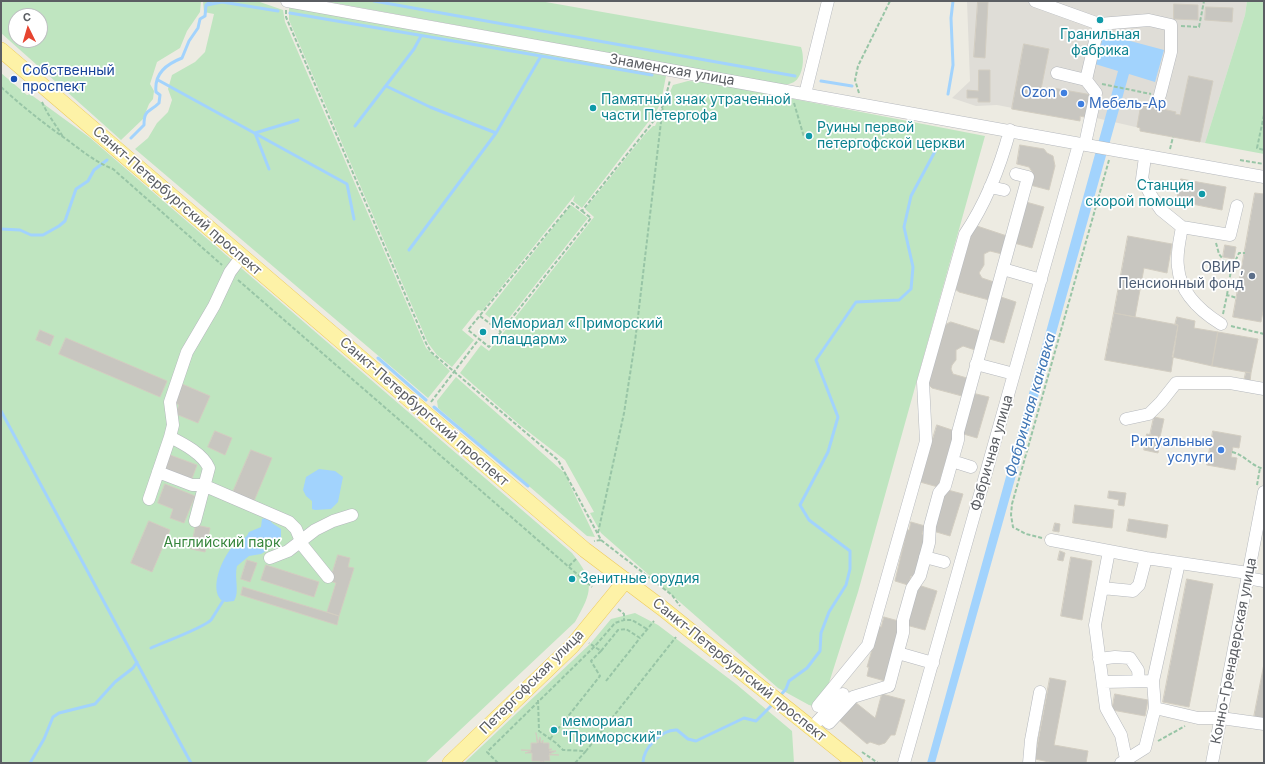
<!DOCTYPE html>
<html>
<head>
<meta charset="utf-8">
<style>
  body { margin:0 }
  #map { position:relative; width:1265px; height:764px; overflow:hidden; background:#edebe2; font-family:Inter,sans-serif }
  canvas { display:block }
  .frame { position:absolute; inset:0; border:2px solid #5b5e63; pointer-events:none }
  .north { position:absolute; left:8px; top:8px; width:40px; height:40px; box-sizing:border-box; background:#fff; border:1px solid #bdbfc1; border-radius:50%; rotate:355deg; font-size:11px; font-weight:700; line-height:16px; text-align:center; color:#5b5e63 }
  .north::after { content:''; display:block; margin:auto; width:14px; height:18px; background:#e64430; clip-path:polygon(50% 0,100% 100%,50% 72%,0 100%) }
</style>
</head>
<body>
<div id="map">
<canvas width="1265" height="764"></canvas>
<div class="frame"></div>
<div class="north">С</div>
</div>
<script>
const context = document.querySelector('canvas').getContext('2d');
context.lineJoin = 'round';
function fillPath(path, color) { context.fillStyle = color; context.fill(path, 'evenodd'); }
function strokePath(path, color, width, dash) { context.strokeStyle = color; context.lineWidth = width; context.lineCap = dash ? 'butt' : 'round'; context.setLineDash(dash || []); context.stroke(path); }
function label(font, color, halo, rows, align = 'center') {
  context.font = font + ' Inter,sans-serif'; context.lineWidth = 3.5; context.setLineDash([]); context.textBaseline = 'middle'; context.strokeStyle = halo; context.fillStyle = color; for (const [text, x, y, turn = 0] of rows) {
    context.save(); context.translate(x, y); context.rotate((+turn || 0) * Math.PI / 180); context.textAlign = isNaN(turn) ? turn : align; if (halo) context.strokeText(text, 0, 0); context.fillText(text, 0, 0); context.restore();
  }
}
fillPath(new Path2D(`
  M967,1H1247L1245,15L1205,143L1140,131V128L1092,117L1081,116L1080,121L997,105L976,106L952,98L970,81Z`), '#dfddd7');
fillPath(new Path2D(`
  M1,1H201L200,12L187,31L180,48L157,62L150,84L154,91L153,99L149,104L143,119L121,140L1,33ZM16,16H40V40H16Z
  M203,1H257L283,10L285,22L426,348L450,371L428,398L135,149L148,138L157,123L168,112L172,100L168,89L172,75L195,62L205,52L214,14L204,12Z
  M324,1H540L801,47C804,55 804,70 798,78C795,83 789,84 784,85Z
  M1247,1H1264V154L1205,143L1245,15Z
  M289,6C415,30 541,51 666,76L661,102L656,112L582,208L573,201L575,195L482,311L478,310L462,330L474,340L452,367L437,355L428,343L289,20Z
  M1,73L27,95L30,94L89,137L572,553C595,582 593,591 575,622L425,763H1Z
  M688,81L706,82L985,136L858,592L821,708L809,705L778,688L601,533L590,513L594,512L565,460L521,426L460,373L481,345L489,351L594,217L585,209L646,133L653,126H655L673,85Z
  M571,205L588,218L502,327L485,314Z
  M456,377L568,476L569,483L595,537L587,536L438,408L437,401Z
  M635,613L658,625L736,684L792,731L794,763H464L591,643L611,619Z`), '#bfe5c0');
fillPath(new Path2D(`
  M1104,34L1164,50L1155,82L1129,74L935,763H927L1118,71L1095,64Z
  M319,469L335,471L343,477L338,502L331,509L315,510L312,509V501L306,496L303,490L306,477Z
  M265,518H269L272,523L281,529V538L269,549L261,554L249,556L237,566C234,578 240,592 234,601L226,602L221,600C209,587 223,557 233,546C239,539 245,541 249,532L261,527L262,519Z`), '#a2d3fd');
strokePath(new Path2D(`
  M374,1L795,76
  M207,5L222,2L278,11
  M290,13L652,75
  M158,80L347,184L354,219
  M821,81L852,86
  M386,86L430,107L496,133L541,56
  M948,94L953,65L951,18L953,1
  M355,126L414,49L421,36
  M131,138L144,125C144,109 149,113 159,103L160,95L156,92C154,73 167,64 182,58L189,41L198,28L200,19L205,16L206,5L211,1
  M269,169L255,133L298,120
  M1,229L20,230L31,235H43L59,226L65,221L76,189L88,181L94,170L107,160
  M409,250L496,133
  M378,358L426,400
  M434,407L528,486
  M1,411L191,763
  M151,648C164,642 203,628 211,620C215,614 219,607 223,601
  M779,697L786,689L789,681L807,668L820,651L821,633L829,612L846,585L850,569V551L809,520L800,505L828,452L838,417L816,360L856,302L899,300L911,289L913,267L904,227L911,196L939,144
  M30,763L44,739L53,717L59,713L95,704L115,682L133,668L137,662
  M643,763C643,748 662,729 677,730L688,739L696,741L744,718L756,721L774,703`), '#a2d3fd', 3);
const building = new Path2D(`
  M978,2H988L985,58L974,57Z
  M1174,4L1198,5V20L1174,19Z
  M1206,7L1233,8L1232,22L1205,20Z
  M1024,44L1049,49L1041,89L1052,91L1053,88L1092,95L1088,118L1080,116V121L1012,109Z
  M979,70H990V102H978V98H967V90L978,91Z
  M1189,76L1213,81L1200,142L1140,131V128L1137,127L1141,104L1176,112L1175,114L1180,115Z
  M1020,145L1044,149L1047,153L1053,156L1055,166L1049,190L1030,185L1033,173L1029,167L1017,164Z
  M1181,179L1226,187L1222,210L1177,201Z
  M1255,193L1264,194V306L1261,322L1233,317Z
  M1026,202L1044,207L1032,248L1014,243Z
  M977,226L1007,236L1002,254L990,251L984,254V265L979,273L982,278L994,282L989,300L959,292L955,289L973,228Z
  M1128,236L1172,244L1167,273L1144,268L1135,317L1114,313Z
  M1225,245L1236,247L1234,259L1223,257Z
  M998,296L1016,302L1004,343L986,338Z
  M1114,313L1178,325L1171,372L1105,360Z
  M1177,317L1195,321L1194,328L1218,332L1212,366L1172,357L1178,325H1175Z
  M951,322L980,331L975,350L963,346L956,350V360L952,365L951,369L953,374L967,378L962,396L932,388L929,385L927,380L943,326Z
  M40,330L54,336L50,346L36,340Z
  M1218,332L1258,339L1251,373L1212,366Z
  M66,338L167,381L160,397L59,354Z
  M1246,372L1251,373L1250,382L1244,381Z
  M182,384L210,396L198,423L176,414L179,405L174,402Z
  M972,393L989,397L977,438L960,433Z
  M1154,417L1164,419L1160,437L1150,435Z
  M937,425L955,431L938,487L920,482Z
  M215,431L232,438L225,455L208,447Z
  M1213,431L1241,436L1239,448L1233,447L1231,457L1237,458L1235,470L1207,465Z
  M1147,434L1161,437L1158,453L1144,450Z
  M251,450L272,458L254,501L233,492Z
  M170,455L197,465L191,481L164,471Z
  M165,484L195,496L184,523L170,518L173,509L158,503Z
  M944,489L963,494L950,536L933,531Z
  M1109,491L1126,493L1124,506L1118,505L1119,500L1108,498Z
  M1075,505L1114,510L1112,528L1073,523Z
  M1129,519L1168,525L1166,538L1127,531Z
  M149,521L170,530L152,572L131,563Z
  M911,522L925,526L922,534L927,535L915,577L911,576L908,585L895,581L907,530H909Z
  M1055,523L1060,524L1059,532L1053,531Z
  M196,525L210,528L205,552L191,549Z
  M1060,551L1065,553L1063,561L1058,560Z
  M338,555L350,558L348,567L354,568L339,616L327,612L336,583L330,581Z
  M1071,557L1092,561L1082,620L1061,616Z
  M247,560L257,563L250,582L241,579Z
  M266,565L319,582L314,597L261,580Z
  M1187,579L1213,584L1189,707L1163,702Z
  M918,585L937,591L925,630L906,625Z
  M243,587L339,616L337,625L241,595Z
  M884,617L902,622L885,681L867,676L869,667H867L879,626L881,627Z
  M1264,664V719L1254,717Z
  M1050,678L1066,681L1054,745L1088,751L1086,763H1054L1035,759Z
  M882,694L905,700L895,735H891L885,743L879,745L870,742L867,744L839,720L855,702L875,718Z
  M1115,694L1148,700L1145,716L1112,710Z
  M536,733L538,743L540,737L541,743L543,740V743H549V749H552L549,751H556L549,754L559,755H549L550,761H544V763L542,761L541,763L540,761H532V753H525L531,751L521,750H531V743H537Z`);
fillPath(building, '#c8c6c0');
strokePath(building, '#d2cdc1', 1);
const minor = new Path2D(`
  M287,1L1264,177
  M1035,1L1099,24L1086,80L1057,73
  M1099,24L1149,20L1171,25V52L1160,95
  M805,94L828,1
  M1085,144L1096,93L1086,80
  M1145,157L1142,179L1152,197L1161,210L1182,227L1230,235L1237,206
  M990,187L1004,190
  M1182,227C1180,239 1176,254 1178,267C1180,293 1200,311 1221,324
  M1003,269L1041,280
  M976,364L1014,374
  M1126,419L1149,414L1161,402L1176,383H1230L1264,389
  M952,461L971,467
  M158,472L192,485H203L289,522L296,529L303,546L328,577
  M149,499L170,437
  M195,521L209,468C203,454 184,444 170,437L173,425L170,402L187,352L214,306L230,272L242,256
  M1051,540L1146,558L1248,573
  M1109,551L1095,625L1106,708L1121,735L1126,759
  M925,557L944,562
  M270,558L288,551L315,530L333,521L352,515
  M1247,578L1264,581
  M1102,588L1133,591L1139,585L1146,558
  M898,653L933,663
  M1099,659L1115,657L1130,658L1138,670L1139,681
  M1153,681L1179,563
  M1103,682L1153,681L1155,708L1145,748L1121,763
  M818,706L868,645L926,441L923,382L965,234C986,203 1000,167 1010,130
  M1155,708L1198,718H1221L1264,724
  M822,717L829,723L853,697L889,686L903,633V620L912,588L920,576L929,543L930,526L939,493L945,486L958,440V432L1028,177L1016,174
  M817,722L843,694
  M904,763L1079,144
  M1029,763L1031,740L1040,692
  M1212,763L1264,492`);
const major = new Path2D(`
  M1,50L585,550L662,608L855,763
  M450,763L572,646L626,580`);
strokePath(minor, '#b5b8bd', 13);
strokePath(major, '#eeca5a', 16);
strokePath(new Path2D(`
  M286,10V17L426,343L431,352L558,460L601,540L594,541
  M1181,26L1199,27L1204,1
  M1102,84L1151,94
  M1,87C22,106 43,123 66,139C81,150 95,162 113,169L222,265
  M859,93L855,80L858,66L890,1
  M42,102C47,114 56,125 63,137
  M794,103L804,137
  M1264,115L1257,148L1264,150
  M1170,149L1173,137
  M1240,160L1264,164
  M582,211L591,218L489,347L468,330L572,203L582,211L656,118L664,104L670,80
  M1216,243L1219,254L1231,270
  M238,280L592,587
  M1227,295L1231,270L1239,253H1245
  M1223,314L1227,295L1237,298
  M480,316L501,332
  M1231,326L1264,334
  M431,402L479,339
  M1232,452C1245,455 1251,466 1264,469
  M1257,485L1260,468
  M598,533L624,413L635,342L663,105
  M1042,538L1026,534L1013,527L1011,515L1012,504L1109,160
  M601,540L672,595L680,606
  M569,566L576,559
  M618,609L624,614V620
  M601,651L618,630L626,629L640,638L654,621
  M606,681L640,638
  M538,700L539,731L556,743L563,750L586,751L676,637
  M550,739L600,676L591,661L601,651L589,643
  M1158,741L1185,726
  M862,752L878,763
  M498,763L487,752L595,646L615,623L624,620H632L647,629
  M575,763L586,751`), '#98c5a6', 2, [4, 2]);
strokePath(minor, '#fff', 12);
strokePath(major, '#fdf2a7', 15);
for (const [x, y, r, color] of [
  [1100,20,4,"#0f9aa8"],
  [14,79,4,"#1a4fb4"],
  [1064,93,4,"#3f7fe0"],
  [1081,104,4,"#3f7fe0"],
  [593,108,4,"#0f9aa8"],
  [809,136,4,"#0f9aa8"],
  [1202,194,4,"#0f9aa8"],
  [1252,276,4,"#5c6f8a"],
  [483,332,4,"#0f9aa8"],
  [1221,450,4,"#3f7fe0"],
  [572,579,4,"#0f9aa8"],
  [554,730,4,"#0f9aa8"]
]) { const dot = new Path2D(); dot.arc(x, y, r, 0, 2 * Math.PI); context.fillStyle = color; context.fill(dot); strokePath(dot, '#fff', 1.5); }
label('14px', '#0d838f', '#fff', [
  ["Гранильная",1100,35,"center"],
  ["фабрика",1100,51,"center"],
  ["Памятный знак утраченной",601,100],
  ["части Петергофа",601,116],
  ["Руины первой",817,128],
  ["петергофской церкви",817,144],
  ["Станция",1194,186,"right"],
  ["скорой помощи",1194,202,"right"],
  ["Мемориал «Приморский",491,324],
  ["плацдарм»",491,340],
  ["Зенитные орудия",580,579],
  ["мемориал",562,722],
  ["\"Приморский\"",562,738]
], 'left');
label('14px', '#5b5e63', '#fff', [
  ["Знаменская улица",672,70,10],
  ["Санкт-Петербургский проспект",177,201,41],
  ["Санкт-Петербургский проспект",424,412,41],
  ["Фабричная улица",992,453,-74],
  ["Конно-Гренадерская улица",1234,651,-79],
  ["Санкт-Петербургский проспект",739,670,39],
  ["Петергофская улица",532,682,-45]
]);
label('14px', '#164399', '#fff', [
  ["Собственный",22,71],
  ["проспект",22,87]
], 'left');
label('14px', '#366cbe', '#fff', [
  ["Ozon",1056,93],
  ["Мебель-Ар",1089,104,"left"],
  ["Ритуальные",1213,442],
  ["услуги",1213,458]
], 'right');
label('14px', '#4e5e75', '#fff', [
  ["ОВИР,",1244,268],
  ["Пенсионный фонд",1244,284]
], 'right');
label('14px', '#37863d', '#fff', [
  ["Английский парк",222,543]
]);
label('italic 15px', '#4278b7', '#fff', [
  ["Фабричная канавка",1031,405,-74]
]);
</script>
</body>
</html>
